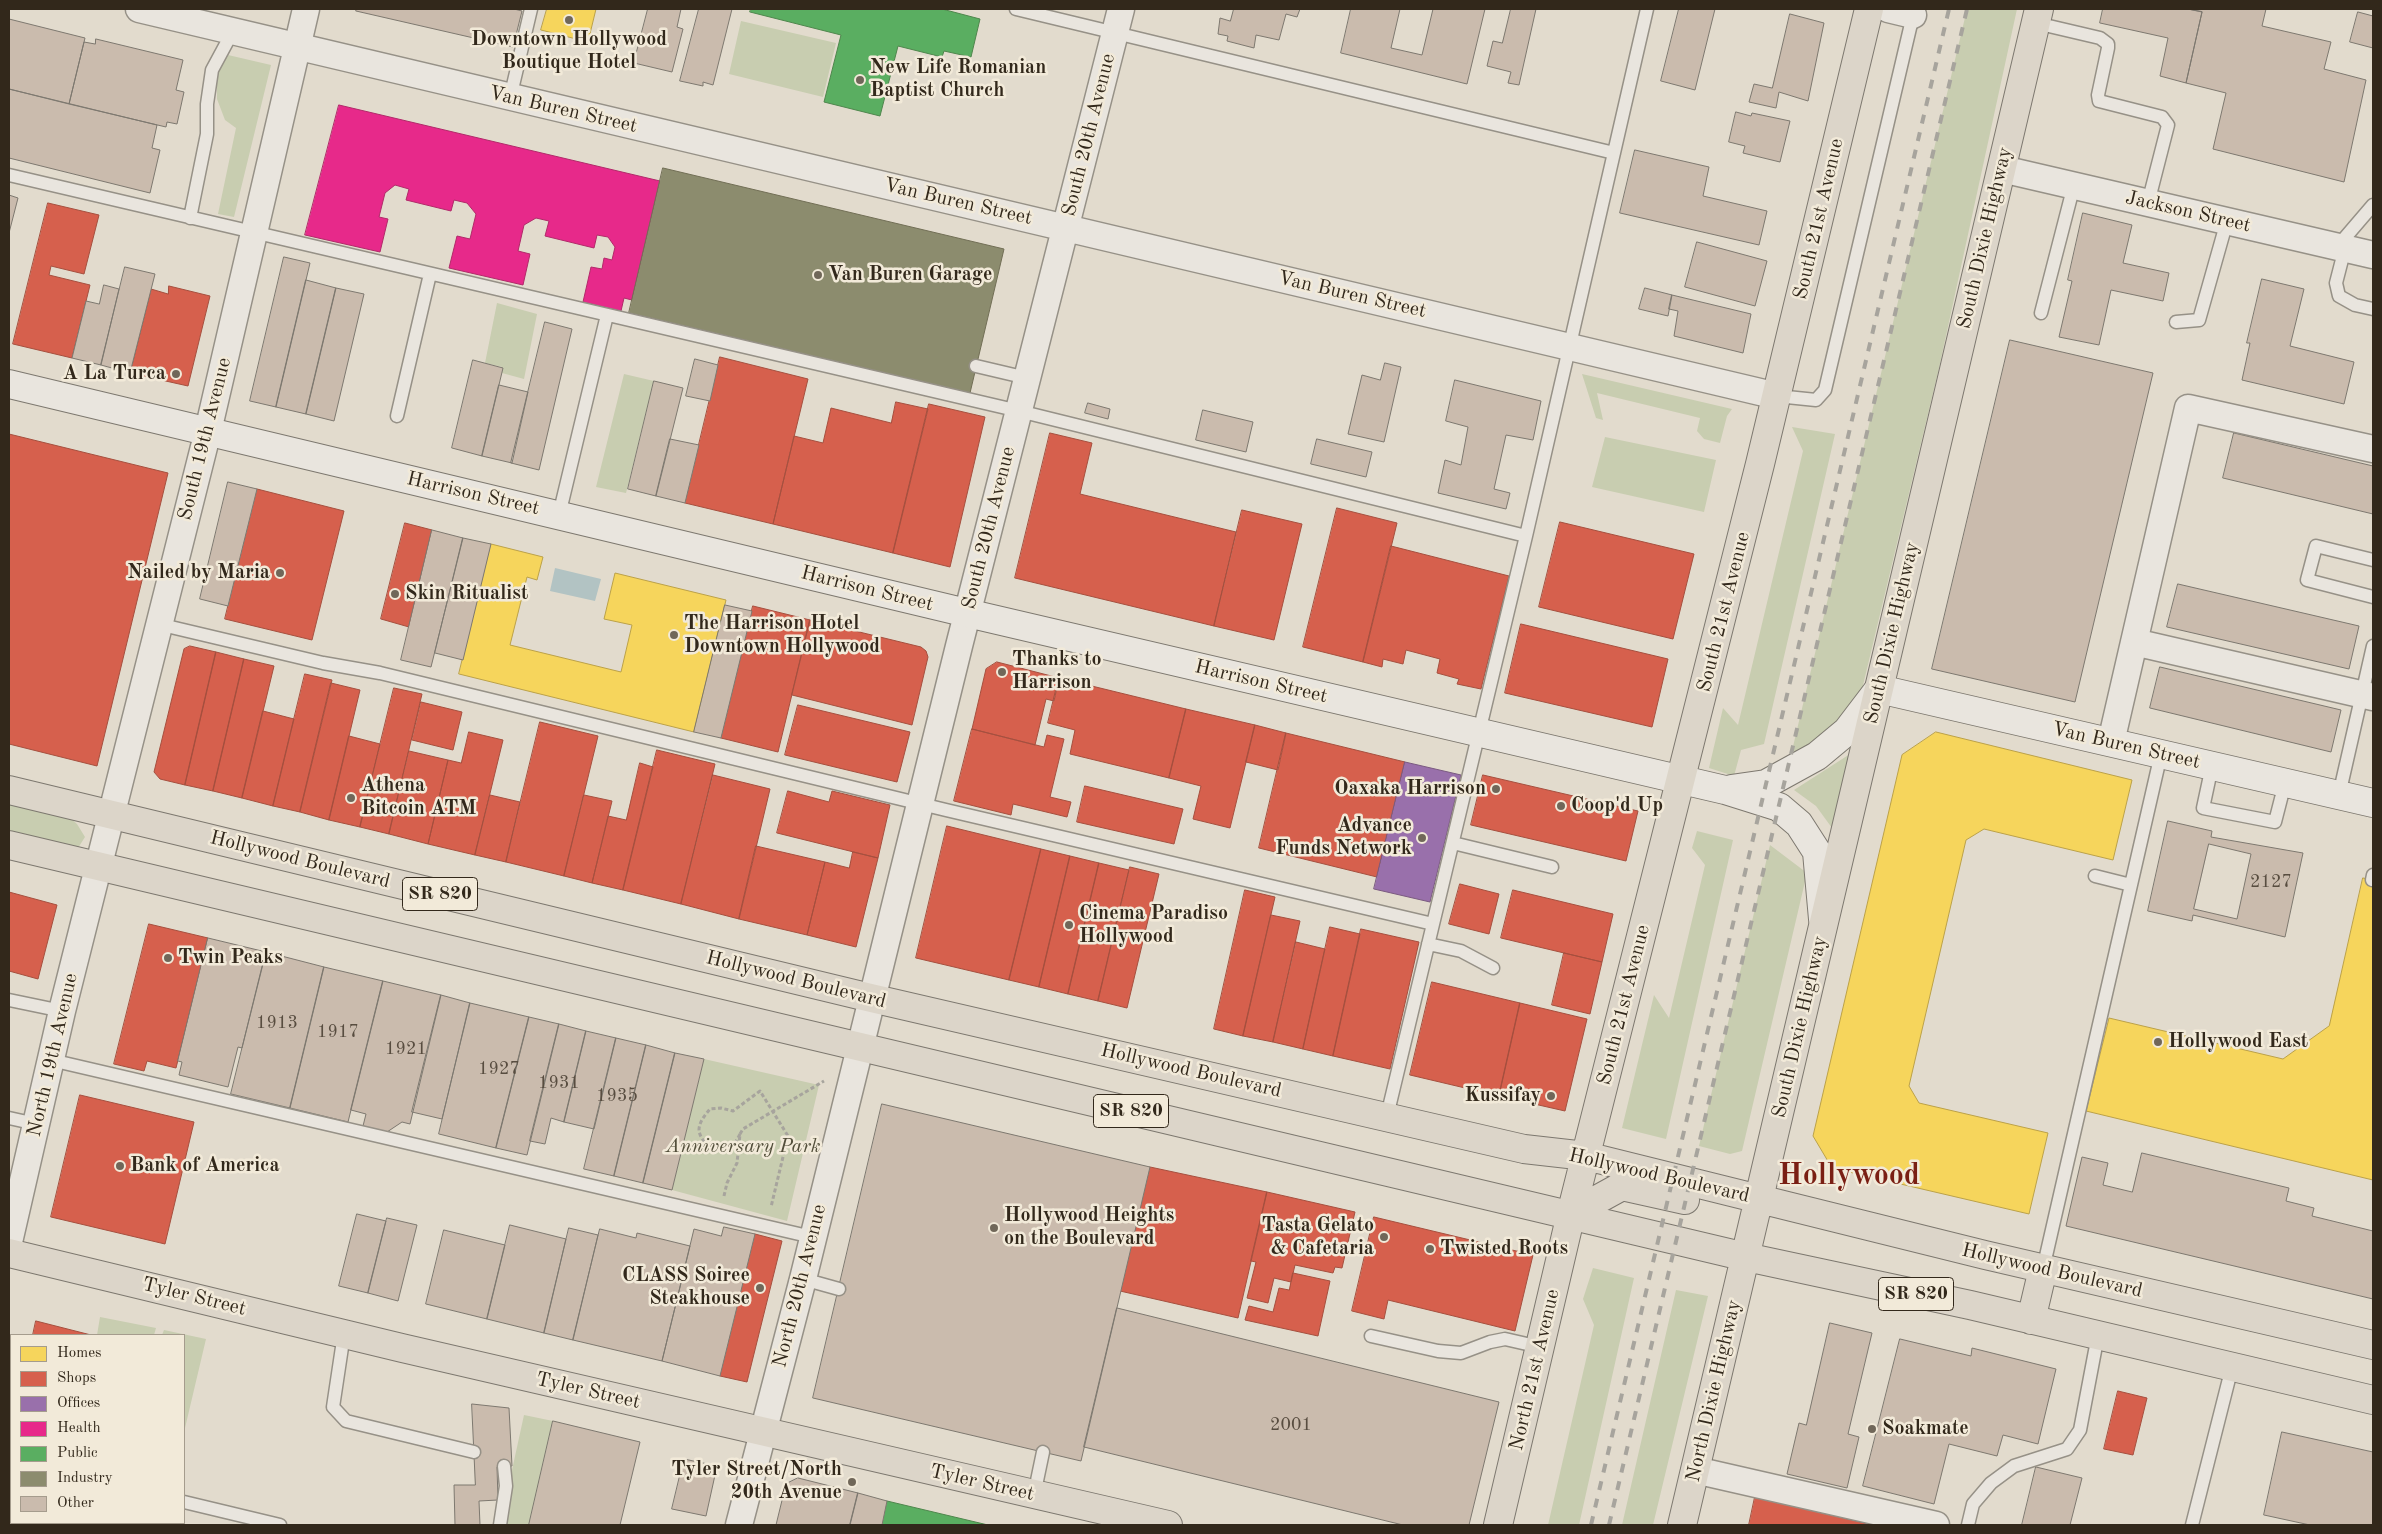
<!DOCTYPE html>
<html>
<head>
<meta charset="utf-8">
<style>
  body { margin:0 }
  #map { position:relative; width:2382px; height:1534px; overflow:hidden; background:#e2dbcd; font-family:"Old Standard TT",serif }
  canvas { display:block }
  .frame { position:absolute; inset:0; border:10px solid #32281b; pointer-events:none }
  .legend { position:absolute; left:10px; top:1334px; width:175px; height:190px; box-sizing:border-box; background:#f2ead9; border:1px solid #a59c8d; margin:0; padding:6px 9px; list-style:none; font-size:15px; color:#32281b }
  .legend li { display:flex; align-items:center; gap:10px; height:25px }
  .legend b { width:25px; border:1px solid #a59c8d }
</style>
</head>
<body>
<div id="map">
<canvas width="2382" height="1534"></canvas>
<div class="frame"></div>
<ul class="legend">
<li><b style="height:14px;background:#f6d55c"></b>Homes</li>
<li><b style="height:14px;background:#d6604d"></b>Shops</li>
<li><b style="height:14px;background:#9970ab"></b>Offices</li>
<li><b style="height:14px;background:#e7298a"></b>Health</li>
<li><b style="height:14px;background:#5aae61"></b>Public</li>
<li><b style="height:14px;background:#8c8c6e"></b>Industry</li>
<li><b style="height:14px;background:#cabbad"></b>Other</li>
</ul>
</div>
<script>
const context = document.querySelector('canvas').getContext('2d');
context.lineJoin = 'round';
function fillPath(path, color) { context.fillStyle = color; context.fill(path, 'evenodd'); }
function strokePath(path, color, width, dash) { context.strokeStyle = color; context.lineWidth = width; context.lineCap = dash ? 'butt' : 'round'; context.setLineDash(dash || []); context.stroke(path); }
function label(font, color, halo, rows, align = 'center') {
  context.font = font + ' "Old Standard TT",serif'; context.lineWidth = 5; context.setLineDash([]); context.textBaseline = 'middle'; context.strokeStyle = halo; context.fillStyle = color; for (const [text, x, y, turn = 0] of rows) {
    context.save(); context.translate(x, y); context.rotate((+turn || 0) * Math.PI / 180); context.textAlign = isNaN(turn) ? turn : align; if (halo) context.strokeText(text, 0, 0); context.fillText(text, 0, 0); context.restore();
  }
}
fillPath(new Path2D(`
  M1967,9H2017L1939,368L1859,702L1822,744L1791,755Z
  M741,21L836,43L823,97L729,74Z
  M228,55L271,65L234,217L218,214L236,128L225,120L217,99V73Z
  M497,303L537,314L524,379L502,373V367L485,363Z
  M624,374L654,381L626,493L596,487Z
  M1582,374L1732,409L1727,416L1720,443L1704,439L1697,431L1700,418L1597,393L1603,420L1596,418Z
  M1792,427L1835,434L1764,744L1741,750L1734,776L1709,768L1723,708L1738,725L1803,451Z
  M1605,437L1716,460L1704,512L1592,487Z
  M1850,754L1832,828L1816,806L1794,790Z
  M9,801L68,816L77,824L85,837L78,848L9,836Z
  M1697,831L1733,840L1666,1139L1622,1128L1654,995L1669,1018L1705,865L1692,848Z
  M1770,845L1807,873L1742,1151L1730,1154L1699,1146Z
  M704,1059L819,1085L787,1221L672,1190Z
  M1593,1268L1634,1278L1579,1525H1548L1594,1325L1583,1299Z
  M1676,1290L1708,1296L1653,1525H1622Z
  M100,1317L156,1328L154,1335H97Z
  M164,1330L206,1339L185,1428L184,1335H162Z
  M524,1415L553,1421L529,1525H500Z`), '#c8cdb0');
fillPath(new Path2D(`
  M555,568L601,579L595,601L550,591Z`), '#b2c3c3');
const homes = new Path2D(`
  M547,9H596L588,42L541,30Z
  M491,544L543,557L537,580L527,577L510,645L621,672L632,625L604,619L615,573L726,600L694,732L459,674Z
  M1936,732L2132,780L2113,860L1984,829L1966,840L1909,1086L1919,1103L2048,1133L2029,1214L1832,1168L1813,1136L1902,755Z
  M2363,878L2373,880V1180L2086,1111L2109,1018L2283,1059L2329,1026Z`);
fillPath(homes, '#f6d55c');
strokePath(homes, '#bba148', 1);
const shops = new Path2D(`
  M48,203L99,215L84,274L51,266L49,275L90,285L72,358L13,344Z
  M169,286L210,296L188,386L130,373L151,289L168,294Z
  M720,357L808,379L773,524L685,503Z
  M896,402L928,409L893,553L773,524L794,436L823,443L831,408L891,423Z
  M929,404L985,417L950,567L893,553Z
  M1050,433L1092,443L1080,494L1236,532L1214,626L1015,578Z
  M9,434L168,473L97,766L9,744Z
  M257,489L344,511L312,640L225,619Z
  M1337,508L1397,523L1363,662L1303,647Z
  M1242,510L1302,524L1274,640L1214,626Z
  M1560,522L1694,554L1673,639L1539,607Z
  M405,523L432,530L409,627L381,619Z
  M1391,546L1509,576L1481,689L1457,684L1459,679L1437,673L1440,659L1406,650L1403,664L1383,659L1382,667L1363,662Z
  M753,606L810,620L778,752L721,738Z
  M810,620L921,647L926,651L928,657L912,725L792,695Z
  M1521,624L1668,659L1652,727L1505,693Z
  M190,646L216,652L185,785L160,779L154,772L184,649Z
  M216,652L244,659L213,791L185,785Z
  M244,659L274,666L242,798L213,791Z
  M997,662L1059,678L1054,701L1046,699L1035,745L972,729L986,669Z
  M305,674L332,680L300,812L273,806Z
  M1059,678L1186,709L1169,778L1070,754L1075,730L1048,723Z
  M331,683L360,690L329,820L300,812Z
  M394,688L422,694L389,834L360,827Z
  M421,702L462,712L453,750L412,740Z
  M798,705L910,732L897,782L785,755Z
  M1186,709L1255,725L1230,828L1193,819L1201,786L1169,778Z
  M263,711L294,719L273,806L242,798Z
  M540,722L598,736L564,876L506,862Z
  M1255,725L1286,733L1278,770L1246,762Z
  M972,729L1044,747L1047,735L1064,739L1050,797L1071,802L1067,817L1013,804L1011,815L954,801Z
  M469,732L503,740L475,855L428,844L448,760L461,763Z
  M1286,733L1405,762L1377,877L1259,848Z
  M349,736L380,744L360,827L329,820Z
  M657,750L715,764L681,904L623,890Z
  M409,751L448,760L428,844L389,834Z
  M640,763L653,767L623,890L592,883L608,816L626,820Z
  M713,775L770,789L739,919L681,904Z
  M1483,775L1638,811L1626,861L1471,825Z
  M1085,786L1183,809L1174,844L1077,822Z
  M788,791L829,802L832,791L890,805L878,858L777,833Z
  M490,795L520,802L506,862L475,855Z
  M584,795L612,801L592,883L564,876Z
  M947,826L1041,849L1009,980L916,958Z
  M756,846L825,862L807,935L739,919Z
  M1041,849L1070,856L1039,987L1009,980Z
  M853,852L878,858L856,947L807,935L825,862L849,868Z
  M1070,856L1099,863L1068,994L1039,987Z
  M1099,863L1129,870L1098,1001L1068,994Z
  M1130,867L1159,874L1127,1008L1098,1001Z
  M1460,884L1499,894L1489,934L1449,924Z
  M1245,890L1275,897L1243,1036L1214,1029Z
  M1513,890L1613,914L1602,962L1501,938Z
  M9,892L57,905L38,979L9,971Z
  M1271,915L1300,921L1273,1042L1243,1036Z
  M149,924L208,938L176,1068L147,1061L144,1071L114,1064Z
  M1330,927L1360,934L1333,1056L1303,1049Z
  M1361,929L1419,942L1390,1069L1333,1056Z
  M1296,942L1325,949L1303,1049L1273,1042Z
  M1564,953L1602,962L1590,1014L1552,1005Z
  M1432,982L1520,1003L1499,1096L1410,1075Z
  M1520,1003L1587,1019L1565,1111L1499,1096Z
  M80,1095L194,1122L165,1244L51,1217Z
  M1150,1167L1267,1192L1238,1318L1120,1291Z
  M1267,1192L1355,1212L1342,1268L1335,1267L1333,1273L1295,1265L1291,1282L1274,1278L1268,1303L1247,1298L1256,1262L1251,1261Z
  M1374,1217L1533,1255L1515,1331L1388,1300L1384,1319L1352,1311Z
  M755,1234L782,1241L747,1382L720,1376Z
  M1293,1273L1330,1281L1318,1336L1245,1320L1249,1306L1273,1312L1279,1288L1289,1290Z
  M36,1321L91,1335H33Z
  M2118,1391L2147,1398L2133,1455L2104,1449Z
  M11,1419V1489L9,1488V1429Z
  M1755,1497L1873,1525H1749Z`);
fillPath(shops, '#d6604d');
strokePath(shops, '#a54f3e', 1);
const offices = new Path2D(`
  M1405,762L1461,775L1430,902L1374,889Z`);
fillPath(offices, '#9970ab');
strokePath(offices, '#7a5a80', 1);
const health = new Path2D(`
  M339,105L660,181L632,300L624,298L621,311L583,302L591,267L602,269L604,258L612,260L615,247L608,237L597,235L594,248L545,236L549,221L536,218L524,225L518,251L530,254L523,285L449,268L457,236L470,239L476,214L467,203L454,200L451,211L406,200L409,189L395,185L385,193L379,217L388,219L380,252L305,235Z`);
fillPath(health, '#e7298a');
strokePath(health, '#b12969', 1);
const public = new Path2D(`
  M751,9H942L980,19L971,57L944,51L942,57L898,46L880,116L824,102L841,35L750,12Z
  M887,1501L988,1525H882Z`);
fillPath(public, '#5aae61');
strokePath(public, '#4e864c', 1);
const industry = new Path2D(`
  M663,168L1004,249L970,393L629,313Z`);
fillPath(industry, '#8c8c6e');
strokePath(industry, '#716e55', 1);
const building = new Path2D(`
  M357,9H514L522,11L513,47L356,11Z
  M648,9H681L677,27L683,29L672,72L634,63Z
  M699,9H732L713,85L703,82V86L680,81Z
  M1234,9H1300L1297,17L1286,14L1279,40L1256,35L1254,48L1227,41L1228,36L1218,34L1220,18L1230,21Z
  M1351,9H1400L1391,48L1422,55L1433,9H1485L1467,84L1341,53Z
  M1511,9H1536L1519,85L1508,83L1511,72L1487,66L1493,41L1502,43Z
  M1679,9H1715L1695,90L1661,81Z
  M2103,9H2188L2202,12L2186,83L2160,76L2168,38L2100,23Z
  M2188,9H2266L2262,26L2331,42L2324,69L2366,80L2344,182L2213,149L2226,93L2186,83L2202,12Z
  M2358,12L2373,16V48L2350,42Z
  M1790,14L1824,23L1808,101L1779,92L1776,108L1749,102L1754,84L1772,88Z
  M9,19L85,38L69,104L9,89Z
  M96,39L183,60L176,90L184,92L177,124L167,122L166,127L69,104L84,42L95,44Z
  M9,89L157,125L152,148L160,150L150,193L9,158Z
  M1736,112L1751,116L1752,113L1790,121L1780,162L1743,153L1745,146L1729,142Z
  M1635,150L1709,167L1703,196L1767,211L1759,245L1620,213Z
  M9,195L18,198L9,233Z
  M2083,213L2132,225L2123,263L2169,273L2163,301L2111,290L2099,345L2059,337L2072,281L2068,280Z
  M1697,242L1767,261L1755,306L1685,287Z
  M284,257L310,263L276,407L250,401Z
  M125,267L155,274L130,373L101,365Z
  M2262,279L2304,289L2290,346L2354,362L2344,404L2242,380L2250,343H2247Z
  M306,280L336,288L306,414L276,407Z
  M104,285L119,289L101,365L72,358L86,301L99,304Z
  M336,288L364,294L334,421L306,414Z
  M1645,288L1672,295L1668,316L1639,309Z
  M1672,295L1751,314L1743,353L1674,336L1678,311L1669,309Z
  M545,322L572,329L539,470L511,463Z
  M2010,340L2153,373L2075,702L1932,669Z
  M695,359L718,365L710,401L686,396Z
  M473,360L503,368L482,456L452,448Z
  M1385,363L1401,367L1384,442L1348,434L1362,375L1380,380Z
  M1455,380L1541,401L1533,440L1506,435L1494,489L1510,493L1506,509L1438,493L1445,460L1461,465L1468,427L1446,421Z
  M654,381L683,388L656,496L628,489Z
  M499,385L528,392L512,463L482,456Z
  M1088,403L1110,409L1108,419L1085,413Z
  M1203,410L1253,422L1246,452L1196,440Z
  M2234,433L2373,466V514L2223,478Z
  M670,439L699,445L685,503L656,496Z
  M1317,439L1372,452L1366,477L1311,464Z
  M228,482L257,489L228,606L200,599Z
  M432,530L463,538L431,667L401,660Z
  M463,538L491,544L463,660L435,653Z
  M2178,584L2359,626L2349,669L2167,627Z
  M725,605L752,611L721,738L694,732Z
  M2160,667L2341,710L2331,752L2150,708Z
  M2168,821L2212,831L2211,837L2303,853L2285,937L2193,915L2192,921L2148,911ZM2209,844L2251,854L2237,919L2194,909Z
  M208,938L266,952L242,1048L238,1047L228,1087L179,1075L182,1062L178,1061Z
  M266,952L324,967L290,1108L231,1094Z
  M324,967L383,981L348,1122L290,1108Z
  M383,981L441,995L410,1124L402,1122L387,1132L363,1126L366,1114L351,1110Z
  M441,995L470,1003L442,1119L412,1112Z
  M470,1003L529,1017L496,1148L439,1134Z
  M529,1017L559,1024L527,1155L496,1148Z
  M559,1024L586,1031L564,1122L551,1118L545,1144L530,1141Z
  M586,1031L616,1038L594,1129L564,1122Z
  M616,1038L646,1045L614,1176L584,1169Z
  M646,1045L675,1053L643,1183L614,1176Z
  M675,1053L704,1059L672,1190L643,1183Z
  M882,1104L1150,1167L1081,1461L813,1398Z
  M2142,1153L2289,1188L2286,1201L2314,1208L2312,1216L2373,1231V1299L2066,1226L2082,1157L2108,1163L2103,1185L2132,1192Z
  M357,1214L386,1221L368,1293L339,1286Z
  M387,1218L417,1225L398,1301L368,1293Z
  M510,1225L566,1239L544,1333L487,1319Z
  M724,1227L755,1234L720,1376L662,1361L694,1229L721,1236Z
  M569,1228L598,1235L573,1340L544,1333Z
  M600,1229L636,1238L637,1233L690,1246L662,1361L573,1340Z
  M444,1230L505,1245L487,1319L426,1304Z
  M1117,1308L1499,1402L1469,1525H1403L1084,1447Z
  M1830,1323L1872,1333L1848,1434L1859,1437L1847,1488L1787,1474L1799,1423L1806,1425Z
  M1900,1339L1971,1356L1972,1348L2056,1369L2038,1444L2003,1435L1997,1456L1949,1444L1934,1504L1863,1486Z
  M472,1404L509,1408L512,1466L497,1467L498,1500L479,1501L480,1525H455L454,1485H475Z
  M553,1421L640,1442L620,1525H529Z
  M2282,1432L2373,1452V1525H2310L2264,1515Z
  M684,1459L717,1466L706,1516L672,1509Z
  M2036,1467L2082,1478L2070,1525H2022Z
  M798,1478L858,1493L850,1525H776L786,1484Z
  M858,1493L887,1501L882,1525H850Z`);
fillPath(building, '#cabbad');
strokePath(building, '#7d786f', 1);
const service = new Path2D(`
  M1016,9L1614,153
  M2036,23L2100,38L2108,44V48L2098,95L2099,101L2162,117L2168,125L2148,203
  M510,98L531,9
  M9,175L1019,411L1526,536
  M190,218L207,134V104L212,70L233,31
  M2337,247L2373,205
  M2345,248L2336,283L2339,296L2355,305L2373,309
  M2041,313L2074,185
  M2176,322L2199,320L2227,221
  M976,366L1027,378
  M1777,396L1816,400L1825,390L1914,11
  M397,416L430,274
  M559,515L607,315
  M2373,560L2316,546L2307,580L2373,597
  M158,624L323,663L380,673L946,810L1433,924
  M2212,766L2203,808L2275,822L2285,783
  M2339,795L2373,646
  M1453,843L1552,867
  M2095,876L2131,885
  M2372,880L2373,875
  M1428,944L1461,951L1493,968
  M9,1000L62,1011
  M51,1060L812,1237
  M1387,1116L1526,536L1647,9
  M9,1118L36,1124
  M2043,1269L2161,754
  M803,1279L839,1289
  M344,1334L333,1407L346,1421L474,1452
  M1371,1336L1438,1351L1461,1353L1490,1342L1505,1339L1540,1347
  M1034,1495L1043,1452
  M184,1502L280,1525
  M128,1525L131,1523
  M500,1525L506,1486L504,1466
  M1968,1525L1973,1504L1991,1483L2014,1466L2067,1449L2080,1430L2098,1335
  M2192,1525L2232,1367`);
const minor = new Path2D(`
  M139,9L1777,396
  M1888,9L1913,15
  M2002,169L2373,255
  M2134,642L2373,697
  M2111,742L2188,408L2373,449
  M9,1242L62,1011L208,431L306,9
  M1695,1470L1936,1525
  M739,1525L803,1279L959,646L1121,9`);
const secondary = new Path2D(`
  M9,384L967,613L1725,790L1779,807L1799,824L1817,852L1823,919
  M1731,789L1766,784L1817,756L1847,731L1879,689L2373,803`);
const primary = new Path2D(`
  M9,790L871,998L1524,1149L1586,1156L1985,1255L2373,1345
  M9,845L1746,1257L1970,1305L2373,1400
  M1571,1214L1622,1186L1685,1200
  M9,1253L402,1348L1168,1525
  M2031,1320L2043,1269
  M1498,1525L1571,1214L1760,464L1869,9
  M1682,1525L2039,9`);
strokePath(service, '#969187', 15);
strokePath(minor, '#969187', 29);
strokePath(secondary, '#7d786f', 30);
strokePath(primary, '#7d786f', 30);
strokePath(new Path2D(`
  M740,1134L743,1129L824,1081
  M724,1196L727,1183L737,1163L740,1134C737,1140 733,1146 728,1149C716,1155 700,1142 699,1130C699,1122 705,1115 710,1109L721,1108L733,1111L760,1091L788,1136L771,1207`), '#a7a49d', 3, [4, 2.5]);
strokePath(service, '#e9e5de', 12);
strokePath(minor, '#e9e5de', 26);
strokePath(secondary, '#e9e5de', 28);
strokePath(primary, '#dcd5c9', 28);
strokePath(new Path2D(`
  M1591,1525L1949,9
  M1609,1525L1967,9`), '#a7a49d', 4, [9, 9]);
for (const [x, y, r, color] of [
  [569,20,5,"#706759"],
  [860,80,5,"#706759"],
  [818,275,5,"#706759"],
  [176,374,5,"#706759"],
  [280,573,5,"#706759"],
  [395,594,5,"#706759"],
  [674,635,5,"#706759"],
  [1002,672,5,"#706759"],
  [1496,789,5,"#706759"],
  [351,798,5,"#706759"],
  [1561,806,5,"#706759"],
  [1422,838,5,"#706759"],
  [1069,925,5,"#706759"],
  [168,958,5,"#706759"],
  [2158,1042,5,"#706759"],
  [1551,1096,5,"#706759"],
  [120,1166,5,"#706759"],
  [994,1228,5,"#706759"],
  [1384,1237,5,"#706759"],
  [1430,1249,5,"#706759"],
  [760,1288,5,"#706759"],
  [1872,1429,5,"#706759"],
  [852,1482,5,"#706759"]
]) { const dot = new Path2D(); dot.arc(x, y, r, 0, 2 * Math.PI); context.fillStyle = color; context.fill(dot); strokePath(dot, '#f2ead9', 2); }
label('18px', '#584d40', null, [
  ["2127",2271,882],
  ["1913",277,1023],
  ["1917",338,1032],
  ["1921",406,1049],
  ["1927",499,1069],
  ["1931",559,1083],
  ["1935",617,1096],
  ["2001",1291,1425]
]);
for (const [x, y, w] of [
  [440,894,75],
  [1131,1111,75],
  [1916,1294,75]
]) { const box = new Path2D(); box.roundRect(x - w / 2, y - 16.5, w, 33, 4); context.fillStyle = '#f2ead9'; context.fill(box); strokePath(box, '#32281b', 1); }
label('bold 19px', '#32281b', null, [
  ["SR 820",440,894],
  ["SR 820",1131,1111],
  ["SR 820",1916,1294]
]);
label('bold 20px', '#32281b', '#f2ead9', [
  ["Downtown Hollywood",569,40,"center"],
  ["Boutique Hotel",569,63,"center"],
  ["New Life Romanian",870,68],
  ["Baptist Church",870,91],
  ["Van Buren Garage",828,275],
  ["A La Turca",166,374,"right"],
  ["Nailed by Maria",270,573,"right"],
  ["Skin Ritualist",405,594],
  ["The Harrison Hotel",684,624],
  ["Downtown Hollywood",684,647],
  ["Thanks to",1012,660],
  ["Harrison",1012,683],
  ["Athena",361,786],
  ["Bitcoin ATM",361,809],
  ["Oaxaka Harrison",1486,789,"right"],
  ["Coop'd Up",1571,806],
  ["Advance",1412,826,"right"],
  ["Funds Network",1412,849,"right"],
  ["Cinema Paradiso",1079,914],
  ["Hollywood",1079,937],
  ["Twin Peaks",178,958],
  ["Hollywood East",2168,1042],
  ["Kussifay",1541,1096,"right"],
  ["Bank of America",130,1166],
  ["Hollywood Heights",1004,1216],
  ["on the Boulevard",1004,1239],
  ["Tasta Gelato",1374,1226,"right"],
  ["& Cafetaria",1374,1249,"right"],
  ["Twisted Roots",1440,1249],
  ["CLASS Soiree",750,1276,"right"],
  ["Steakhouse",750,1299,"right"],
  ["Soakmate",1882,1429],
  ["Tyler Street/North",842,1470,"right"],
  ["20th Avenue",842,1493,"right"]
], 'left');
label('20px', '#32281b', '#f2ead9', [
  ["Van Buren Street",563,110,13],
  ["South 20th Avenue",1089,135,-76],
  ["Van Buren Street",958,202,13],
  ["Jackson Street",2188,212,13],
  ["South 21st Avenue",1819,219,-77],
  ["South Dixie Highway",1985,238,-77],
  ["Van Buren Street",1352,295,13],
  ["South 19th Avenue",205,439,-76],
  ["Harrison Street",473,494,13],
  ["South 20th Avenue",989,528,-76],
  ["Harrison Street",867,589,14],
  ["South 21st Avenue",1724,612,-76],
  ["South Dixie Highway",1892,633,-77],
  ["Harrison Street",1261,682,13],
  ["Van Buren Street",2126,746,13],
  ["Hollywood Boulevard",300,860,14],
  ["Hollywood Boulevard",796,980,14],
  ["South 21st Avenue",1624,1005,-76],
  ["South Dixie Highway",1800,1027,-77],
  ["North 19th Avenue",53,1055,-77],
  ["Hollywood Boulevard",1191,1071,13],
  ["Hollywood Boulevard",1659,1176,13],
  ["Hollywood Boulevard",2052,1271,13],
  ["North 20th Avenue",800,1286,-76],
  ["Tyler Street",194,1297,14],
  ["North 21st Avenue",1535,1370,-77],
  ["Tyler Street",588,1391,13],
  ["North Dixie Highway",1714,1391,-77],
  ["Tyler Street",982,1483,13]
]);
label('italic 20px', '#524e3a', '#f2ead9', [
  ["Anniversary Park",743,1147]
]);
label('bold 30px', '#7a1f14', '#f2ead9', [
  ["Hollywood",1849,1176]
]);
</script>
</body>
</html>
